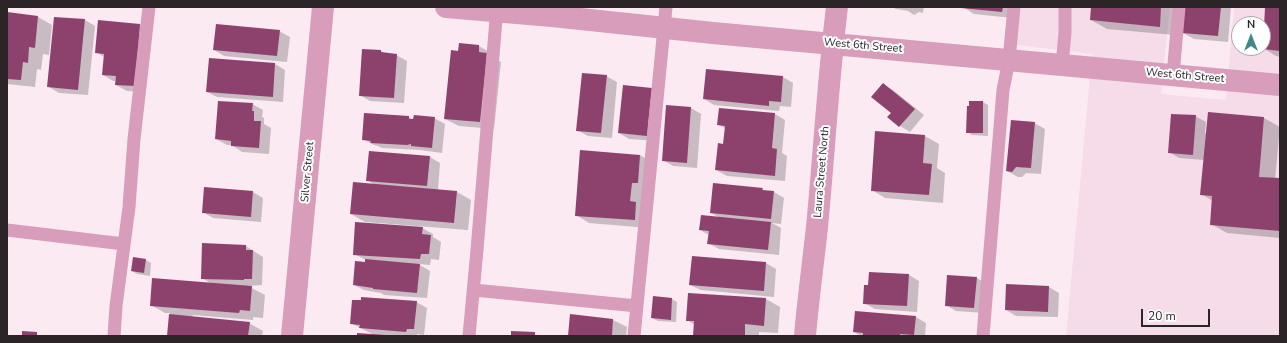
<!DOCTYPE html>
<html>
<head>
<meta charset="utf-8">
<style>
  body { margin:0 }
  #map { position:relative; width:1287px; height:343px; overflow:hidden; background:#fceaf3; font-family:"Nunito Sans",sans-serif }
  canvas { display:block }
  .frame { position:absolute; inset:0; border:8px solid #2b2528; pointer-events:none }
  .north { position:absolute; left:1231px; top:16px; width:40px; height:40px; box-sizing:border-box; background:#fff; border:1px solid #aaa8a9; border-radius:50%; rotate:0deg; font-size:11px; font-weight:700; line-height:16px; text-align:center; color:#2b2528 }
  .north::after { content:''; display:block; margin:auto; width:14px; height:18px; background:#408889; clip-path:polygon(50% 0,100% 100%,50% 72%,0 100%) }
  .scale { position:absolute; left:1141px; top:309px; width:69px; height:18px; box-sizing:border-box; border:2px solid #2b2528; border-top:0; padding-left:5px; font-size:12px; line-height:14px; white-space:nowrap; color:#2b2528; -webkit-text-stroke:3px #fff; paint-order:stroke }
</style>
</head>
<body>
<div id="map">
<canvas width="1287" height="343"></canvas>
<div class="frame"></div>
<div class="north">N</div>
<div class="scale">20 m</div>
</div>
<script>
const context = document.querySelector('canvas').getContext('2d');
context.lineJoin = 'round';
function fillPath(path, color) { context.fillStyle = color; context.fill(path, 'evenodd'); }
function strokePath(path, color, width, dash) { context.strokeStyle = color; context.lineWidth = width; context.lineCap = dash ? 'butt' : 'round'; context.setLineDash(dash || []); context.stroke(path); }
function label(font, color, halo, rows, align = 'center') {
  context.font = font + ' "Nunito Sans",sans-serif'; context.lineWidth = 4; context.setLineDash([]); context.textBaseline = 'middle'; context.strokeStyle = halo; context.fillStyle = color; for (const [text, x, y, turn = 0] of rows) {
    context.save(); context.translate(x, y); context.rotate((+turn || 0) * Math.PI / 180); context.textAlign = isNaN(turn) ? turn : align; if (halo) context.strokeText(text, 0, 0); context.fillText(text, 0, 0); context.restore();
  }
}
fillPath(new Path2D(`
  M1019,7H1170L1161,94L1226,100L1234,7H1280V336H1066L1092,54L1016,45ZM1239,24H1263V48H1239Z`), '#f6dce9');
fillPath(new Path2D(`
  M891,7H924L923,13L919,12L914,15L908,11L896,9Z
  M963,7H1013L1012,18L974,14Z
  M1092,7H1178L1175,35L1107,29L1091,20Z
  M1186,7H1231L1228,42L1194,39L1183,33Z
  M1266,7H1280V57L1276,56L1263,48Z
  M7,13L38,17L52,25L49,55L43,54L41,70L37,69L35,87L7,84Z
  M85,20L95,26L88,95L59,93L49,87Z
  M140,25L150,30L145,92L127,91L116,85L117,81H113L103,75L104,57L96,52Z
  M279,31L290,37L287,62L224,56L214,50Z
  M460,44L479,46L493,54V58L501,62L494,129L459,126L445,119Z
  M381,51L386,54L396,55L407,61L404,103L370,101L360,95Z
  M275,64L285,70L283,102L217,97L207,92Z
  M606,76L617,82L612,138L588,136L577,130Z
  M783,77L793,83L791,107L780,106L779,111L714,105L704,99Z
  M883,85L893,90L924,115L910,132L900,126L889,117L892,113Z
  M624,86L657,141L629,139L619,133Z
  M970,102H983L988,105V136L972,135L967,132Z
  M252,104L263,110L262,117L264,118V124L271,128L269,154L242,152L232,145H227L216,139Z
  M667,106L691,108L701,114L697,168L673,166L663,160Z
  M720,109L775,114L785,120L782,153L787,156L785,181L727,176L716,170L724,145L726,129L718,124Z
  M1209,113L1264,118L1280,127L1275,179L1280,180V238L1227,233L1211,224L1213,201L1201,194L1204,160L1179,158L1169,152L1195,116L1206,122L1205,133L1207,134Z
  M365,114L409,117L414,120L434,118L445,124L442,153L420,150L382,148L378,146L374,145L363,139Z
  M1034,123L1045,129L1041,174L1026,173L1022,177H1018L1007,171Z
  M925,136L939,144L937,168L945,173L943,203L885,198L872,190Z
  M369,152L430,157L440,163L438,190L457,192L471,200L468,230L365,222L351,214L375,185L367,180Z
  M640,155L653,163L648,228L589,223L576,215Z
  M762,189L768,192H774L784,198L781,224L772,223L781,228L779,255L719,249L708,243L709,235L700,230L720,218L711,213Z
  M253,192L263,198L261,222L213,218L203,212Z
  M422,228L433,234V237L441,242L439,260L431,259L430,265L418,264L430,271L427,298L384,295L381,293L364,290L354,285L365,263L366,260L354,254Z
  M246,246L263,257L262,285L248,286L265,295L263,318L253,317V320L193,315L192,317L249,323L263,331L262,336H168L170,313H165L151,305L212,284L202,278Z
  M693,257L766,263L776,269L774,297L701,290L690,285Z
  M134,258L146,260L151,263L150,276L137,274L132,271Z
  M909,275L919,281L917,312L875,309L864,303Z
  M977,278L987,284L984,313L956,311L946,305Z
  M1049,287L1059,293L1058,317L1016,316L1006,310Z
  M672,299L677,302L676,322L658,321L652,318Z
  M766,299L780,307L778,333L759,332V336H694L695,325L687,320Z
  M416,302L427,308L424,335L417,334V336H358L374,335L351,323Z
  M571,315L613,320L627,327L626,336H569Z
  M916,317L926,323L925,336H861L854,332Z`), '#0003');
fillPath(new Path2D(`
  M961,7H1003L1002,12L961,8Z
  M1091,7H1161L1160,27L1090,20Z
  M1185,7H1221L1218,36L1182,33Z
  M1265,7H1280V51L1263,49Z
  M7,12L38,16L35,48L29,47L28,63L23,62L21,80L7,79Z
  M54,17L85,19L78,90L47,87Z
  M98,20L140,24L135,86L115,85L116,76L102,75L104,54L95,53Z
  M216,24L280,30L277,56L213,50Z
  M459,43L479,45V52L487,53L480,122L444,119L451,50L458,51Z
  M362,49L381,50V52L397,54L394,98L359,96Z
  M209,58L275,63L273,97L206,92Z
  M706,69L783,76L781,102L769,101V106L703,99Z
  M582,73L607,75L601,133L576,131Z
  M883,83L915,109L899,127L887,117L891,113L871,97Z
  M623,85L652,88L647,136L618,133Z
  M218,101L253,103L252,111H254V121H261L259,148L231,146V141L215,139Z
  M969,101H983V133H966L967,106H969Z
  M666,105L691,107L687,163L662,161Z
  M719,108L775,113L772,148L777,149L775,176L715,170L718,143L723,144L725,126L717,125Z
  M1208,112L1264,117L1259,177L1280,178V231L1210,225L1212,196L1200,195Z
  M364,113L409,116V119H413L414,115L435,117L432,148L411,146V144L407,145L370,143L371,141L362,140Z
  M1171,114L1196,115L1193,155L1168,153Z
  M1011,120L1035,122L1031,168L1016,167L1012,172L1006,171Z
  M875,131L925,135L923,163L932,164L929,195L871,191Z
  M580,150L640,155L638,183H632L630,201L636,202L635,220L575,216Z
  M369,151L430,156L427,186L366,181Z
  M353,182L457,191L454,223L350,214Z
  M713,183L763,188L762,190L774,191L771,219L710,213Z
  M204,187L253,191L251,217L202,213Z
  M701,215L771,222L768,250L707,244L709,231L699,230Z
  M355,222L423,227L422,234L431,235L429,254H421L420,259L353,255Z
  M202,243L246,245V250H253L252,279H244V280L201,279Z
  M692,256L766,262L764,291L689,285Z
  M133,257L146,259L144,273L131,271Z
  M365,259L420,264L417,293L373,289V288L353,285L355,261L365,262Z
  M869,272L909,274L907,306L863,304L864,285H868Z
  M947,275L977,277L974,308L945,306Z
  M152,278L252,286L250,311L240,310L239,313L150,306Z
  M1006,284L1049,286L1048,312L1005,310Z
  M688,293L766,298L764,326L745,324V336H693L694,321H686Z
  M653,296L672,298L671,320L651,318Z
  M361,297L417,301L414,329H407L406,332L359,328L360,325L350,324L352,300H361Z
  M855,311L916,316L914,335L900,334V336H863V333L853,332Z
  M169,314L250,322L248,336H167Z
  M570,314L613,319L612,336H568Z
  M22,331L37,332V336H22Z
  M511,331L535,332V336H511Z
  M357,333L386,335V336H357Z`), '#8d426e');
strokePath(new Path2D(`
  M1062,65L1065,33V7
  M1173,75L1179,7
  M7,230L124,244
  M474,290L637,306
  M114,336L116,306L129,207L134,139L149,7
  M469,336L477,250L497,7
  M634,336L666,7
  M983,336L1003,90L1009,60L1014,7`), '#d79dbb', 13);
strokePath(new Path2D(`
  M446,7L552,16L713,33L1280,85
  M292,336L323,7
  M805,336C808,300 813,264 817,227C824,154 828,80 837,7`), '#d79dbb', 22);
label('11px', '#2b2528', '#fff', [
  ["West 6th Street",863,46,5],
  ["West 6th Street",1185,76,5],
  ["Silver Street",308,172,-85],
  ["Laura Street North",822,172,-85]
]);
</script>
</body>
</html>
